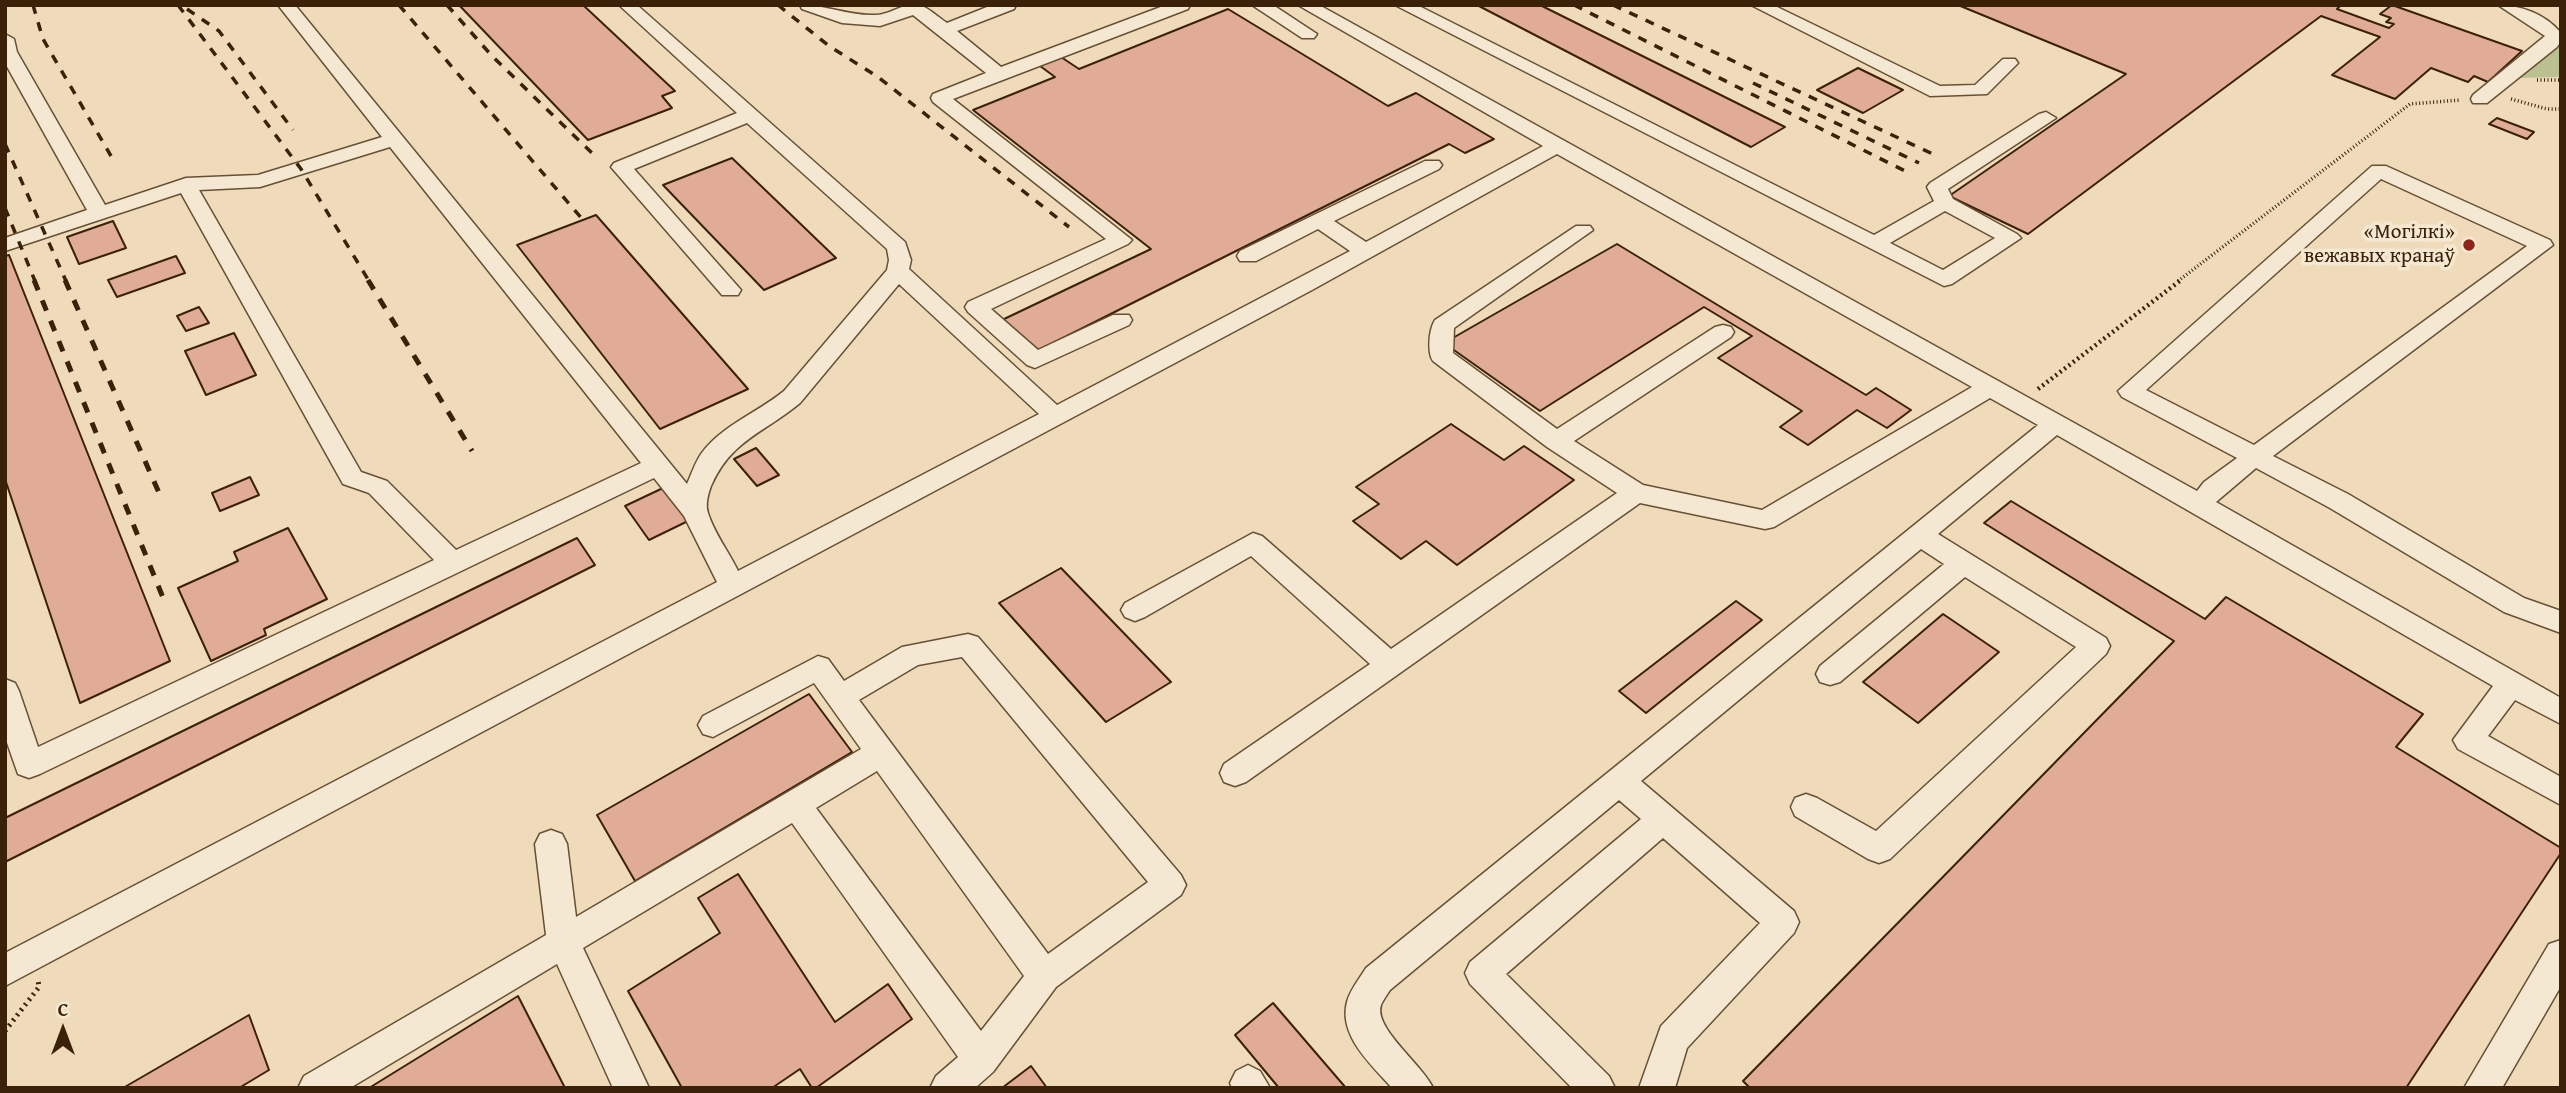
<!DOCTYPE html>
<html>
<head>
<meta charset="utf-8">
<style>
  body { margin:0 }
  #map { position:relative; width:2566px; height:1093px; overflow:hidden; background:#efdbb9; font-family:"Gentium Book Plus",serif }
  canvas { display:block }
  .frame { position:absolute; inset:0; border:7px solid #3a2108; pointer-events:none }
  .north { position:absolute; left:28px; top:995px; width:70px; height:70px; -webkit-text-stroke:5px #f5e8d2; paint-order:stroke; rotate:0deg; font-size:19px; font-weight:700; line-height:28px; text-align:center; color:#3a2108 }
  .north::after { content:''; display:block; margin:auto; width:24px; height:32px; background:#3a2108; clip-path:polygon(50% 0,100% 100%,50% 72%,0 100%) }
</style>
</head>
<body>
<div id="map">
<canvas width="2566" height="1093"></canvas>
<div class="frame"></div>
<div class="north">С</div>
</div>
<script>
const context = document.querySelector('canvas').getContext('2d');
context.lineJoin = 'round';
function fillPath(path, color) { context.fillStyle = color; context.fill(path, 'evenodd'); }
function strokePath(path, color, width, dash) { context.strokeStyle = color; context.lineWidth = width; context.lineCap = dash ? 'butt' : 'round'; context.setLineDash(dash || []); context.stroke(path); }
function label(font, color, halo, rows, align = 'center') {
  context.font = font + ' "Gentium Book Plus",serif'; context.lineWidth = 7; context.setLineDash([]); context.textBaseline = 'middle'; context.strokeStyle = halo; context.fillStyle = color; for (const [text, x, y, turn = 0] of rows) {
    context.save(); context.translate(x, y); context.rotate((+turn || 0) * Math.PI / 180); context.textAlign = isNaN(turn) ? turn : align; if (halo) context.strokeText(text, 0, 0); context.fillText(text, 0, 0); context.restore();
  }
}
fillPath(new Path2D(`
  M2561,40V77L2515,78Z`), '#bac08f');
const building = new Path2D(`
  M459,5H583L675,91L662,96L672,108L588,140Z
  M1477,5H1540L1785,127L1751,147Z
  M1958,5H2341L2337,9L2389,28L2394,24L2386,22L2391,18L2380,14L2392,5L2522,51L2488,82L2474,76L2468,82L2431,68L2395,99L2332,75L2380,37L2321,16L2028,234L1949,196L2126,74Z
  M1228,9L1388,106L1416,93L1494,139L1465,153L1449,144L1035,352L1002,320L1151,249L973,110L1055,77L1036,63L1058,55L1079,69Z
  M1858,68L1903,90L1863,113L1817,90Z
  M2497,118L2534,132L2527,139L2489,124Z
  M732,158L836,258L764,290L663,185Z
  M596,215L748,389L660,429L517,245Z
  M113,221L126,248L79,264L67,237Z
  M1617,244L1866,395L1876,388L1911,410L1887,428L1857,410L1808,445L1780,427L1802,411L1718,358L1752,336L1704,307L1540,411L1444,343Z
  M9,255L170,661L80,703L5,479V256Z
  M176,256L185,273L117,297L108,280Z
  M199,307L209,323L186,331L177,316Z
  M234,333L256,375L206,395L185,351Z
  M1451,424L1504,460L1524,446L1574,480L1457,565L1426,541L1401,559L1353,521L1379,504L1356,487Z
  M756,448L779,475L757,486L734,459Z
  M250,477L259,495L220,511L212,493Z
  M663,488L688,521L649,540L625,506Z
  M2011,501L2205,619L2226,597L2423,714L2396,747L2561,848V853L2406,1088H1750L1743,1081L2174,641L1984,523Z
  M288,528L327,599L264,629L266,635L211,661L178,588L238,561L234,552Z
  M577,538L595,565L5,862V818Z
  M1061,568L1171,682L1106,722L999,603Z
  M1736,601L1762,620L1646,713L1619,691Z
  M1943,614L1999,652L1918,723L1863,682Z
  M809,694L852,752L635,881L597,815Z
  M738,874L835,1022L888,984L912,1019L816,1088H812L800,1069L772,1088H682L628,991L720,933L698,898Z
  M518,996L565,1088H369Z
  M1273,1003L1346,1088H1279L1235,1035Z
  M249,1015L269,1070L239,1088H123Z
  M1031,1066L1047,1088H1002Z`);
fillPath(building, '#e1ac95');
strokePath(building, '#3a2108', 2);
const minor = new Path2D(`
  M278,5H295L687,484C691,475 695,463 701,454C721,426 757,413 784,391L887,270L889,260L887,249L747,123L634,169L741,290L738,295H722L611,167L614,163L737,113L619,5H637L905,242L911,260L909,269L1057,405L1350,251L1318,229L1256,261H1240L1237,256L1240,251L1425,161H1439L1442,165L1439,169L1334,221L1366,242L1543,146L1298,5H1319L2197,491L2204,482L2237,458L2122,397L2118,391L2372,166H2386L2550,240L2553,245L2273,456L2348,494L2524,598L2561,611V633L2504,612L2330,508L2256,468L2216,502L2561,698V724L2515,700L2488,736L2561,777V805L2458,749L2453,740L2493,686L2057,435L1938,534L2106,638L2110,646L2106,654L1890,859L1879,863L1868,859L1795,816L1791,807L1795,798L1806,794L1817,798L1876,831L2076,647L1965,577L1840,682L1830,685L1820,682L1816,674L1820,666L1944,564L1921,549L1641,781L1794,911L1799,922L1794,933L1687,1048L1675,1088H1639L1661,1026L1760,923L1663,838L1506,974L1609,1076L1615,1088H1572L1470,984L1465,973L1470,962L1641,819L1619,800L1390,990C1387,995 1383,1000 1381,1005C1373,1028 1423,1065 1433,1088H1392C1372,1065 1338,1036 1347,1002C1350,990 1360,978 1366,968L2038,425L1990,398L1774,527L1765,529L1640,503L1246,782L1235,786L1224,782L1220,773L1224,764L1370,664L1251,556L1145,617L1135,621L1125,617L1121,610L1125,603L1253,533L1262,536L1391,649L1617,493L1547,447L1433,361C1427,352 1429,329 1435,320L1576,226H1590L1593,230L1454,328L1453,353L1557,429L1715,327L1723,325L1731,327L1734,332L1731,337L1574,441L1643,485L1762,510L1972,387L1557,154L1312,290L5,986V953L717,582L684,516L654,478L40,774L29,778L18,774L5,737V679L15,683L19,691L38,747L434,560L369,493L343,484L181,193L5,251V238L87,210L5,63V34L14,39L17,52L105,205L186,178L258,175L382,137ZM390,147L641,463L456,550L387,481L361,472L199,190L260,187ZM2381,179L2527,246L2254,445L2146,390ZM899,284L1039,414L738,571C729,552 714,533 708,513C705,505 708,494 711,486C731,440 764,433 800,403Z
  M800,5C827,5 849,16 876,15C890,15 904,2 919,5C928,7 939,18 947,23L992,5H1016L1014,9L957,31L1001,67L1166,5H1190L1188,9L953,99L1132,240L1128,244L991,309L1038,350L1113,315H1129L1132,320L1129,325L1035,368L1027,365L968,312L965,307L968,302L1106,239L933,102L931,98L933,94L986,73L913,15L880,26L842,23L802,9Z
  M1252,5H1273L1317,34L1314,38H1302Z
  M1395,5H1417L1874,235L1934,201L1927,187L1930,183L2039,114L2046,112L2056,118L1948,189L1953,199L2017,234L2021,238L1952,284L1944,286ZM1945,211L1995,238L1943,270L1890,243Z
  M1751,5H1773L1940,86L1975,85L2003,59H2015L2018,63L1987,94L1930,96Z
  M2498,5C2520,5 2545,14 2560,32L2561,41L2557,47L2487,103H2473L2471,99L2473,95L2545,36Z
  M968,634L978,637L1181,875L1186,885L1181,895L1056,987L993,1072L975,1088H930L936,1076L958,1057L792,823L583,948L649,1088H613L557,964L350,1088H298L304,1076L546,935L535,844L540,834L551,830L562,834L567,844L576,917L861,749L814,683L713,737L703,734L698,725L703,716L818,656L828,659L844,681L902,647ZM962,657L1148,882L1048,954L859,700L918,665ZM877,771L1024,976L981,1031L816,808Z
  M2561,940V986L2502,1088H2464L2549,944Z
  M1248,1065L1260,1071L1270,1088H1232L1230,1083L1236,1071Z`);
strokePath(minor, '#675034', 3);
strokePath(new Path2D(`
  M2537,80H2561
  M2511,99L2547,109H2561
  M2178,281L2410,104L2461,100`), '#3a2108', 3.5, [1, 2.5]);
strokePath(new Path2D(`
  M2038,389L2181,280`), '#3a2108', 4.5, [2, 3.5]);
strokePath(new Path2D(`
  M5,1031L39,987L38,980`), '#3a2108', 5, [2, 4.5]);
fillPath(minor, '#f5e8d2');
strokePath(new Path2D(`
  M33,5L43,39L111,156
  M178,5L301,169L369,281
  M399,5L583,220
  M447,5L492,56L595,156
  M778,5L829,46L878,77L1069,227
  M1574,5L1909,173
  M1613,5L1935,155
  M187,9L219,31L293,130
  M1753,83L1919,163
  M5,144L66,281
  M5,208L35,281`), '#3a2108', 3.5, [9, 9]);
strokePath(new Path2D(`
  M34,280L166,605
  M65,280L160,495
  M368,280L472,451`), '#3a2108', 5, [11, 11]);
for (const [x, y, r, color] of [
  [2469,245,7,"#8f2418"]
]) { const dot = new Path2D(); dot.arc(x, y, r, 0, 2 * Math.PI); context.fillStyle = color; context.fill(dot); strokePath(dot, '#f5e8d2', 2.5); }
label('21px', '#3a2108', '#f5e8d2', [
  ["«Могілкі»",2455,233],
  ["вежавых кранаў",2455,257]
], 'right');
</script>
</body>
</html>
